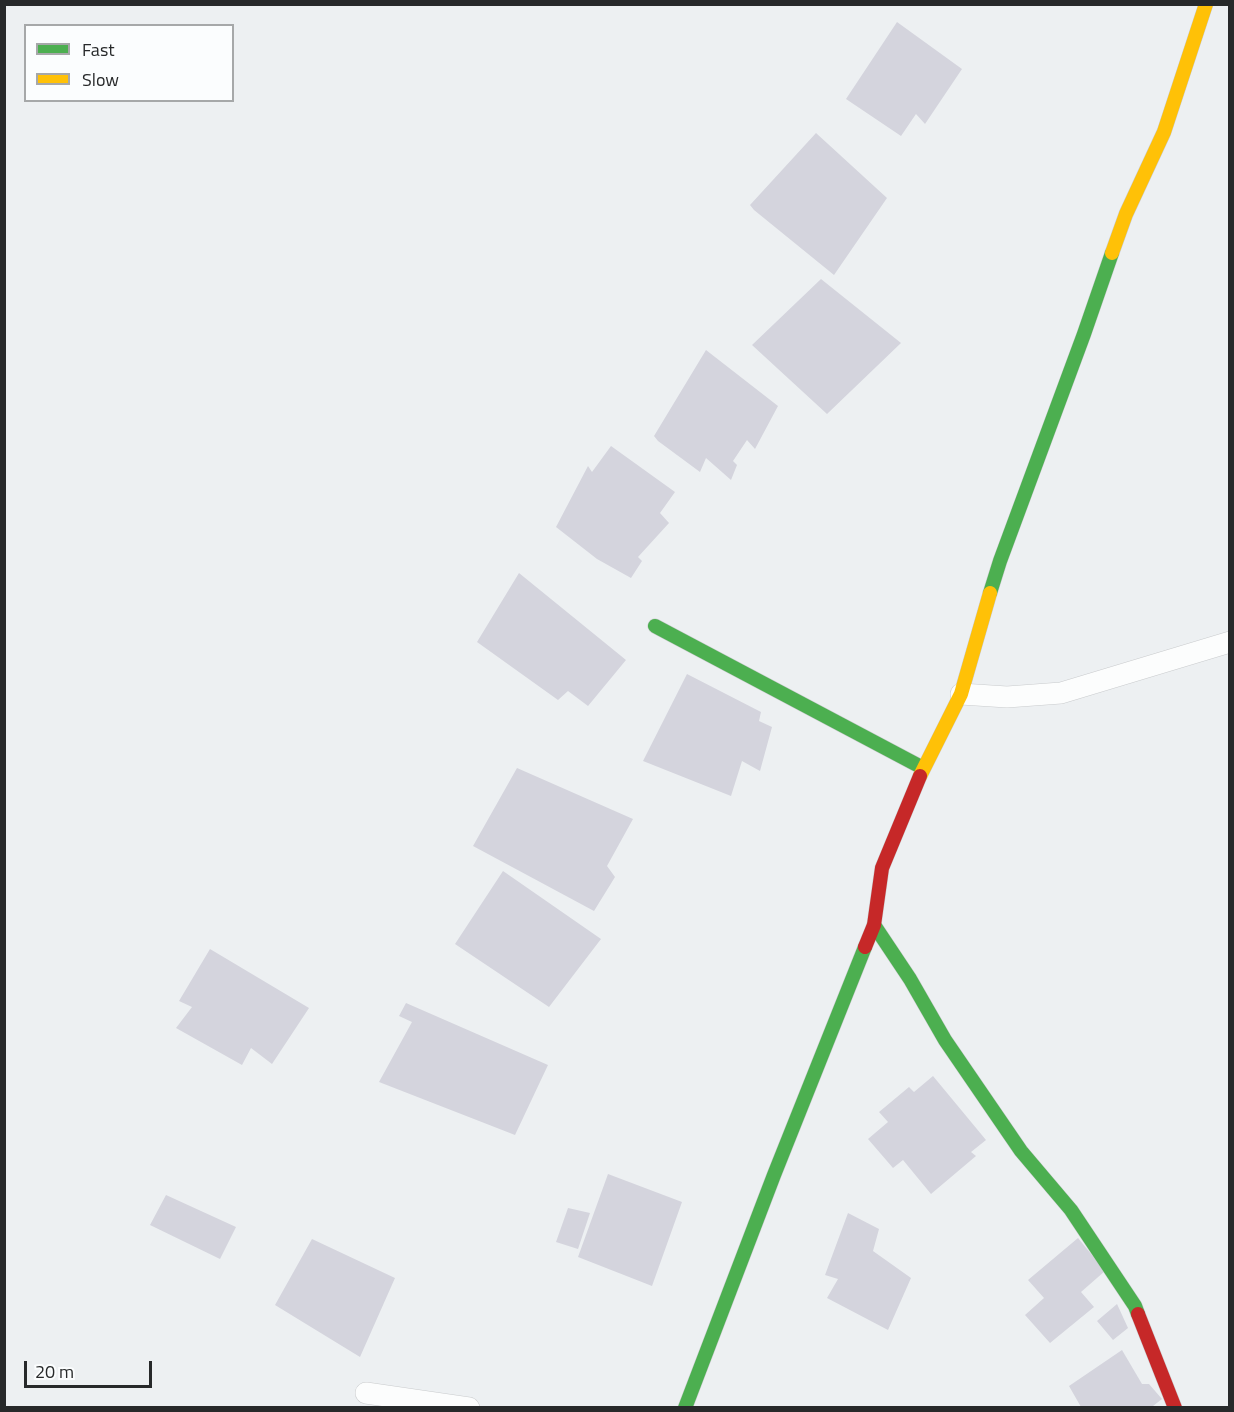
<!DOCTYPE html>
<html>
<head>
<meta charset="utf-8">
<style>
  body { margin:0 }
  #map { position:relative; width:1234px; height:1412px; overflow:hidden; background:#edf0f2; font-family:"Titillium Web",sans-serif }
  canvas { display:block }
  .frame { position:absolute; inset:0; border:6px solid #27292a; pointer-events:none }
  .legend { position:absolute; left:24px; top:24px; width:210px; height:78px; box-sizing:border-box; background:#fbfdfe; border:2px solid #a6a8a9; margin:0; padding:8px 10px; list-style:none; font-size:18px; color:#27292a }
  .legend li { display:flex; align-items:center; gap:12px; height:30px }
  .legend b { width:30px; border:2px solid #a6a8a9 }
  .scale { position:absolute; left:24px; top:1361px; width:128px; height:27px; box-sizing:border-box; border:3px solid #27292a; border-top:0; padding-left:8px; font-size:18px; line-height:21px; white-space:nowrap; color:#27292a; -webkit-text-stroke:4px #fbfdfe; paint-order:stroke }
</style>
</head>
<body>
<div id="map">
<canvas width="1234" height="1412"></canvas>
<div class="frame"></div>
<ul class="legend">
<li><b style="height:8px;background:#4caf50"></b>Fast</li>
<li><b style="height:8px;background:#ffc107"></b>Slow</li>
</ul>
<div class="scale">20 m</div>
</div>
<script>
const context = document.querySelector('canvas').getContext('2d');
context.lineJoin = 'round';
function fillPath(path, color) { context.fillStyle = color; context.fill(path, 'evenodd'); }
function strokePath(path, color, width, dash) { context.strokeStyle = color; context.lineWidth = width; context.lineCap = dash ? 'butt' : 'round'; context.setLineDash(dash || []); context.stroke(path); }
fillPath(new Path2D(`
  M897,22L962,69L925,124L916,114L901,136L846,99Z
  M816,133L887,198L834,275L754,210L750,205Z
  M821,279L901,343L827,414L752,345Z
  M706,350L778,406L755,449L747,440L733,461L737,465L731,480L706,458L700,472L658,441L654,436Z
  M611,446L675,492L660,513L669,523L638,557L642,561L631,578L597,559L556,527L588,466L592,472Z
  M519,573L626,660L588,706L568,691L558,700L477,642Z
  M687,674L761,712L759,721L772,727L760,771L742,761L731,796L643,761Z
  M517,768L633,819L607,866L615,877L594,911L473,846Z
  M503,871L601,939L549,1007L455,944Z
  M210,949L309,1008L272,1064L251,1048L242,1065L176,1028L192,1007L179,1001Z
  M406,1003L548,1065L515,1135L379,1082L412,1022L399,1016Z
  M933,1076L986,1140L971,1152L976,1156L931,1194L903,1160L893,1168L868,1139L888,1122L879,1112L909,1087L914,1092Z
  M608,1174L682,1202L652,1286L578,1257Z
  M166,1195L236,1227L220,1259L150,1225Z
  M568,1208L590,1213L578,1249L556,1242Z
  M848,1213L879,1229L873,1251L911,1278L888,1330L827,1298L838,1279L825,1275Z
  M1078,1238L1105,1271L1081,1292L1094,1307L1050,1343L1025,1315L1044,1298L1028,1280Z
  M312,1239L395,1278L360,1357L275,1305Z
  M1117,1304L1128,1328L1113,1340L1097,1321Z
  M1122,1350L1142,1384H1149L1162,1399L1153,1406L1154,1407H1081L1069,1386Z`), '#d4d4dd');
const lane = new Path2D(`
  M961,694L1007,697L1061,693L1230,642
  M366,1393L469,1408`);
const fast = new Path2D(`
  M990,593L1000,561L1084,334L1112,253
  M655,626L923,768
  M874,925L910,979L945,1040L1021,1151L1071,1210L1135,1306L1138,1314
  M685,1408L774,1175L865,947`);
const slow = new Path2D(`
  M1112,253L1126,214L1164,132L1206,4
  M920,776L961,694L990,593`);
const jam = new Path2D(`
  M865,947L874,925L882,868L920,776
  M1138,1314L1175,1408`);
strokePath(lane, '#c9cbcd', 22);
strokePath(fast, '#c9cbcd', 15);
strokePath(slow, '#c9cbcd', 15);
strokePath(jam, '#c9cbcd', 15);
strokePath(lane, '#fcfdfd', 21);
strokePath(fast, '#4caf50', 14);
strokePath(slow, '#ffc107', 14);
strokePath(jam, '#c62828', 14);
</script>
</body>
</html>
